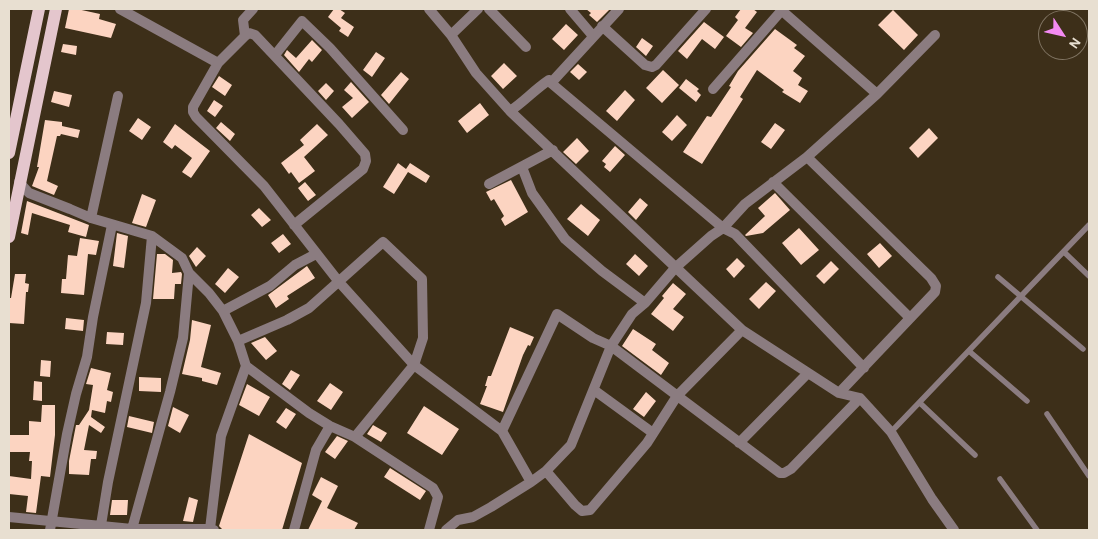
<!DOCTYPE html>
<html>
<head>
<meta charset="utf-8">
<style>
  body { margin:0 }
  #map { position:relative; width:1098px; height:539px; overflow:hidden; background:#3d2f19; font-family:Karla,sans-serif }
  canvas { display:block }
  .frame { position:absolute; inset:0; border:10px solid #e8dfd1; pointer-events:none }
  .north { position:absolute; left:1038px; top:10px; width:50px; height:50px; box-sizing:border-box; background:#3d2f19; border:1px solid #817563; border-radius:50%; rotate:125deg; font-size:14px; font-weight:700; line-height:20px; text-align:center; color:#e8dfd1 }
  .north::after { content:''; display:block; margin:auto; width:18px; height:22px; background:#f38af2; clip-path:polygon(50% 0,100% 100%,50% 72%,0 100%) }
</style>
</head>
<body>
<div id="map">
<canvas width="1098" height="539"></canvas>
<div class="frame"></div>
<div class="north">N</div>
</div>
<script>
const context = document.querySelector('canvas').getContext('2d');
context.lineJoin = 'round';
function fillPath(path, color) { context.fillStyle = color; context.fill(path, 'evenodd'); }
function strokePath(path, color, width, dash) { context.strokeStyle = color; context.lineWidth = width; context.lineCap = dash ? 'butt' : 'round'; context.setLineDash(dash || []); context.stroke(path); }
fillPath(new Path2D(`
  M69,9H77L100,14L99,19L116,24L111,38L65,28Z
  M334,9H339L345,13L341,18L354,27L348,37L339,31L341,28L328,17Z
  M586,9H610L597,22L589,15L591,13Z
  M741,9H753L757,12L745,28L753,33L741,47L726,36L738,20L735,17Z
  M893,10L918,35L904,50L878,25Z
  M704,22L724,37L715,49L702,39L687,59L678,51Z
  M566,24L578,35L564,50L552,39Z
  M775,29L797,45L794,48L805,56L793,71L802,78L798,85L808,91L800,103L782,92L784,90L757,70L740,97L743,99L702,164L683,152L707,116L711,117L731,87L729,86L738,71Z
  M642,38L653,46L646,56L636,47Z
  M312,40L322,50L312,62L309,59L299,72L284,55L287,50L296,58Z
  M63,44L77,46L76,55L61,52Z
  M376,52L385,58L372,77L363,70Z
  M504,63L517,76L503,89L491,76Z
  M578,64L587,72L579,80L570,72Z
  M663,70L679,85L662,103L646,88Z
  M401,72L409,79L389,104L381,95Z
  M219,76L232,85L225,96L212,87Z
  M686,79L699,89L697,91L701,95L696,102L679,88Z
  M351,82L369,102L352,118L342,107L353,98L344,90Z
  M326,83L334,91L326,100L318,91Z
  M625,90L635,100L617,121L606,111Z
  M54,91L72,95L69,107L51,102Z
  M214,100L223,106L215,117L207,111Z
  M480,103L489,115L467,133L458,121Z
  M677,115L687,125L672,141L662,132Z
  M138,118L151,127L142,140L129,131Z
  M45,120L62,122V126L80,130L78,138L61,134L60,136H57L47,181L58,186L54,195L32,186L39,167H37Z
  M221,122L235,134L230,141L216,128Z
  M775,123L785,130L771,149L761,142Z
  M175,124L210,151L191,178L182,172L192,158L175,145L172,149L163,142Z
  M317,124L328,135L304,157L315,171L299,183L291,172L289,174L281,163L304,145L300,140Z
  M929,128L938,138L918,158L909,148Z
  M577,138L589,151L576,164L563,152Z
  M615,146L625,155L610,172L604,167L606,164L602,161Z
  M398,163L406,169L410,163L430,176L426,183L408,172L394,194L383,187Z
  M511,180L528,212L505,226L501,219L504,216L494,199L491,201L486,192Z
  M305,182L316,195L308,201L298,188Z
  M775,193L790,210L763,233L746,236L745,235L765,216L758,208Z
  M142,194L156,200L146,227L132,223Z
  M640,198L648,205L636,220L628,212Z
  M27,201L89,225L86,237L68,232L70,225L32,213L28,235L21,233Z
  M581,204L600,220L588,236L567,219Z
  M259,208L271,220L262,227L251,215Z
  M799,228L819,250L801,265L782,243Z
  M117,233L128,236L124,268L113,266Z
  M283,234L291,244L279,253L271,243Z
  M80,238L99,241L96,255L88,254L84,295L61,293L62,279H66L68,255L77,256Z
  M880,243L892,256L879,268L867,254Z
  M197,247L206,256L196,267L189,256Z
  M157,254H165L173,260L172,273L181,272L182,274L181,284H175L174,299H153Z
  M635,254L648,266L639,276L626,264Z
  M737,258L745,266L734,278L726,269Z
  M831,261L839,269L824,284L816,276Z
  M307,266L315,278L287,296L289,299L276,308L268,295Z
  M228,268L239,277L225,293L215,284Z
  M15,274H26L25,283L29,284L28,292H26L24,324L9,323V298H11Z
  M766,282L776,291L759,309L749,299Z
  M673,283L686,294L673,309L684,317L673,331L651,314L664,298L662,296Z
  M66,318L84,320L83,331L65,329Z
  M192,320L211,325L201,367L221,373L217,385L202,381V378L182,374L190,340Z
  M510,327L534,337L530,346L528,345L523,355L503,412L480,404L487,386H485L488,376H491Z
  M633,329L656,344L652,350L669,363L661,375L622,346Z
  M107,332L124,333L123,345L106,344Z
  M265,337L277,351L266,360L251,343Z
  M41,360L51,361L50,377L40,376Z
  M91,368L111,373L107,390L113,392L111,402L107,401L105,413L92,410L91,417L105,427L101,433L89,425L84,450L97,451L96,459H91L89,475L69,474V461L76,425H79L89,410L93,385L86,384Z
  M291,370L300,375L290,390L282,384Z
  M139,377L161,378V392L139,391Z
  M34,381L42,382V401L33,400Z
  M330,383L343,392L331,410L317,401Z
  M247,384L270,397L259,416L239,405Z
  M646,392L656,401L644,417L633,409Z
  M42,405H55V435L50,477L41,476L36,513L26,512L28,496L9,494V476L31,479L32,461H29L30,452H9V435H29V421L41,422Z
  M424,406L459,429L442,455L407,433Z
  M173,407L189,415L180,433L168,426Z
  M286,408L296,414L286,429L276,422Z
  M129,416L154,422L152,433L127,427Z
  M373,425L387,433L381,442L367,434Z
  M249,434L302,463L282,530H223L219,526Z
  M337,436L348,441L335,459L325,452Z
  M390,468L426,491L420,500L384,477Z
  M321,477L338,486L327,508L358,523L354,530H308L322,501L312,495Z
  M189,497L198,500L193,522L183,521Z
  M112,500H128L127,515H110Z`), '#fcd4c1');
strokePath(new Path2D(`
  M1064,252L1089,276
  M998,277L1083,349
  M969,351L1027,401
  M920,403L975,455
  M1047,414L1089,476
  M891,432L1089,225
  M1000,479L1037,530`), '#8b7c80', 5.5);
strokePath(new Path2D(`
  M120,9L218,63L245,36L249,33L255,35L339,124L365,154L366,161L363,169L294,225
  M429,9L451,35L476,73L510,111L742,330L839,393L860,398L891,432L932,499L954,530
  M489,9L526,47
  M570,9L593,36
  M780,9L877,94
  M602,26L645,65L652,67L656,65L706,9
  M451,35L478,9
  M245,36L243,20L253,9
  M275,55L302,21L330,48L403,130
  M218,63L193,107V112L196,117L264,186L339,282L414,365L502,431L531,482
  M551,83L723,228L735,234L864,368
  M713,89L782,10
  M510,111C525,101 534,90 549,80L551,83L619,9
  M807,157L931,278L936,286L935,292L839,393
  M522,167L532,193L565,239L602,271L645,303
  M19,182L29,193L70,209L91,218L152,236L182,258L189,273L209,293L223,311L238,341L246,366
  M773,182L910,318
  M489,184L553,150
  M91,218L118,96
  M223,311L270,286L295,265L316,254
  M594,390L653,433
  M502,431L557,314L593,338L611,346L780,473H784L791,469L860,398
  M355,437L433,488L438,497L429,530
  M739,443L808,373
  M546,471L575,505L582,511L590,510L647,443L677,396L742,330
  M9,517L132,529H210L214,530
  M101,525L108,482L146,303L152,236
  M132,529L170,392L183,338L189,273
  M210,529L221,436L246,366L309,413L330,426L355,437L414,365L423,338L422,279L383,242L309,308L287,320L238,341
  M50,530L67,434L76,394L87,357L93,317L112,225
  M294,530L316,450L330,426
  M446,530L458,520L473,517L491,507L531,482L546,471L571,445L611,346L632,314L645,303L675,268L711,236L723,228L745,204L807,157L877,94L935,35`), '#8b7c80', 10);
strokePath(new Path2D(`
  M9,153L39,9
  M9,237L56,9`), '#e4c6cd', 12);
</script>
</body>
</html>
